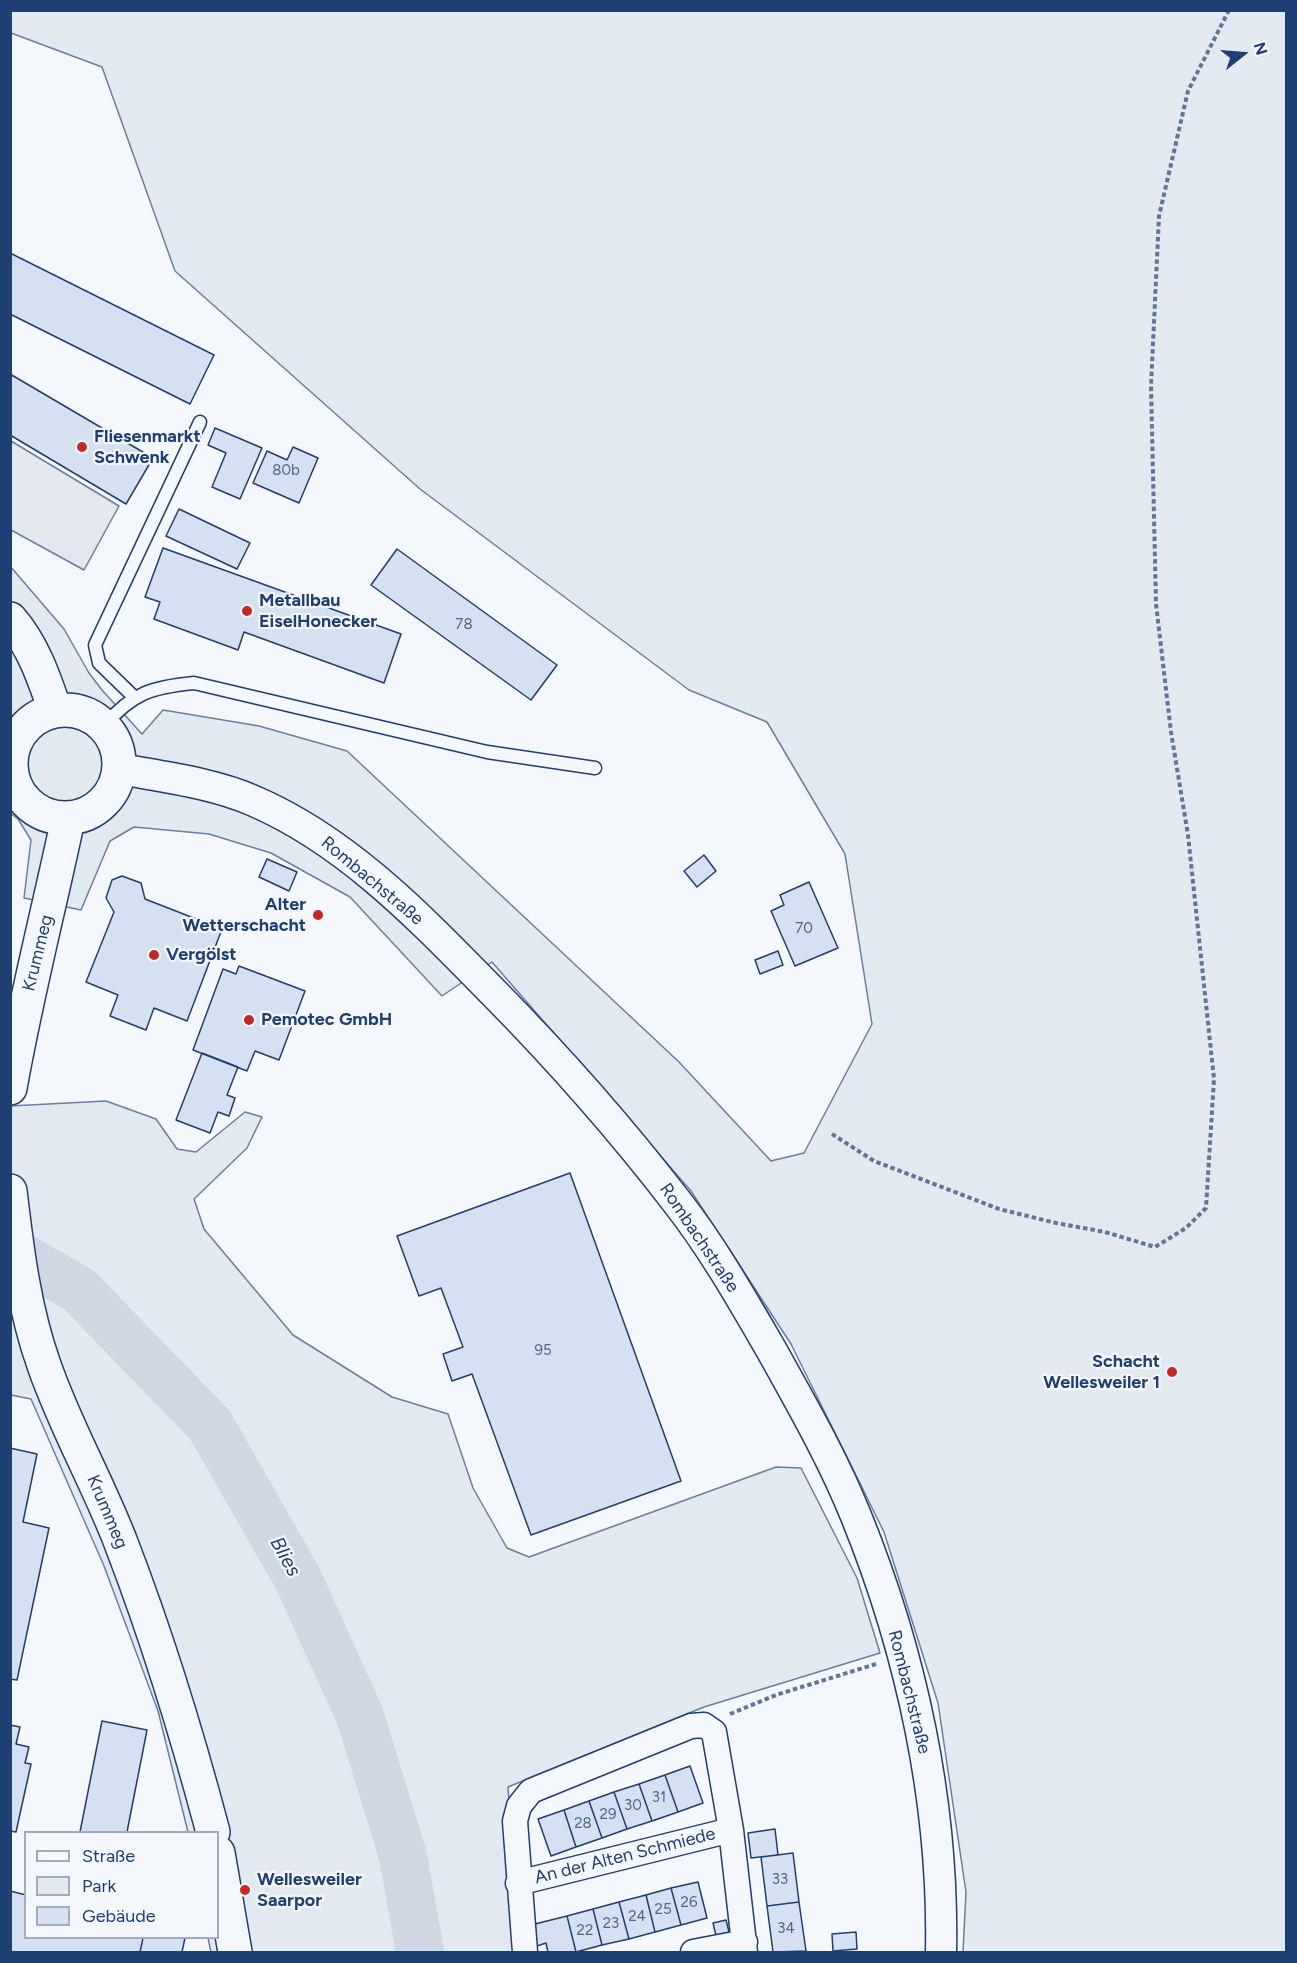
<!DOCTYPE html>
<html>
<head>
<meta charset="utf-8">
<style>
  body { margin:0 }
  #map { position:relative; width:1297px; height:1963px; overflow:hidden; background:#f4f7fb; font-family:Figtree,sans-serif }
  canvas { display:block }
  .frame { position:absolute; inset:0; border:12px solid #1d3f73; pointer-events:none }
  .legend { position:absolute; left:24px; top:1831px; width:195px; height:108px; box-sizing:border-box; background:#f4f7fb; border:2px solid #9eadc5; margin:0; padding:8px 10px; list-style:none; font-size:18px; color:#1d3f73 }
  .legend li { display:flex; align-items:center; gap:12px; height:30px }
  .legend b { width:30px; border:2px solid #9eadc5 }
  .north { position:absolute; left:1213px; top:24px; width:60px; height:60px; -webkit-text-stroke:4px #f4f7fb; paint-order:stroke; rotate:73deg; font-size:16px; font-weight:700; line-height:24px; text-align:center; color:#1d3f73 }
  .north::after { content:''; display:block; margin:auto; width:21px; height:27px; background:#1d3f73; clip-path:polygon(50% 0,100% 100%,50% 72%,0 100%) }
</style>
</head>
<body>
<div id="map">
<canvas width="1297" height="1963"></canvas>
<div class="frame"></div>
<ul class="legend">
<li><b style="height:8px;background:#f4f7fb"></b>Straße</li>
<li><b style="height:16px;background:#e3e9f0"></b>Park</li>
<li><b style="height:16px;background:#d5e0f0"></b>Gebäude</li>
</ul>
<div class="north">N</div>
</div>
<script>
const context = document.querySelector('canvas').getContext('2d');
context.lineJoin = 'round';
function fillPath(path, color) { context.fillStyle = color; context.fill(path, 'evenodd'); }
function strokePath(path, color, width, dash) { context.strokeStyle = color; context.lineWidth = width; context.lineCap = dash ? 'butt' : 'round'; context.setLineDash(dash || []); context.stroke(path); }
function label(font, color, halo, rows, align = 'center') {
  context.font = font + ' Figtree,sans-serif'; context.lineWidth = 4.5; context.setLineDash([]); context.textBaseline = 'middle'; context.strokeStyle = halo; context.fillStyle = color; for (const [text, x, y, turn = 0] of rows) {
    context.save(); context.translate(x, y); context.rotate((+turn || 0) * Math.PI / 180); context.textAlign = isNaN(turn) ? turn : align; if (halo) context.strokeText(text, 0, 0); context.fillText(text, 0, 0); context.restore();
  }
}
const green = new Path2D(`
  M11,11H1286V1952H963L966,1892L938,1703L884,1532L791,1344L691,1191L492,962L442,996L350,897L271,853L209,834L134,827L110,841L81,910L24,898L31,840L18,819L10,813V566L64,629L89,673L102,690L142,734L163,710L259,726L347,751L679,1062L771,1161L804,1153L872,1024L845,854L767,722L689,690L420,489L175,271L102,67L11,33Z
  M106,1101L156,1119L177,1149L196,1152L245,1112L262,1117L247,1148L194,1199L204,1229L293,1335L392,1397L448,1414L473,1488L507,1548L529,1557L776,1467L801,1468L857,1578L880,1653L704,1707L508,1787L520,1952H211L208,1938H218V1832H188L158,1711L104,1566L31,1399L11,1395L10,1106Z`);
fillPath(green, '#e3e9f0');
strokePath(green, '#687fa3', 1.5);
const parking = new Path2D(`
  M11,441L119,506L84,570L11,530Z`);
fillPath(parking, '#e3e8f0');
strokePath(parking, '#687fa3', 1.5);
strokePath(new Path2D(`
  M10,1250L79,1290L210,1425L298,1579L360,1716L403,1856L420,1952`), '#cfd7e4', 48);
const building = new Path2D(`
  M10,253L214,355L190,404L10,314Z
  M10,374L153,458L126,504L10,435Z
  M215,428L262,448L240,499L212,487L226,453L208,445Z
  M293,447L318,458L299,503L253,483L267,451L287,460Z
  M179,509L250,543L237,569L166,536Z
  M163,548L401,634L384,683L244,632L238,650L154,619L160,602L145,597Z
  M397,549L557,665L531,700L371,585Z
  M704,855L716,871L697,887L684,871Z
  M267,859L297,872L289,891L259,877Z
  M122,876L141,883L145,899L222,929L187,1021L154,1008L146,1030L110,1016L118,995L86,982L114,912L106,898L112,880Z
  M809,882L838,948L795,966L771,911L784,905L780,895Z
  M778,951L783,965L760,974L755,960Z
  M239,966L305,991L279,1060L255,1051L247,1071L193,1050L223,969L236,974Z
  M202,1053L238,1067L227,1095L235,1098L229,1116L218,1112L210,1133L176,1120Z
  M570,1173L681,1481L531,1535L472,1374L452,1381L443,1354L463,1347L441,1288L419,1296L397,1236Z
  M10,1448L37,1454L23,1522L49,1528L17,1680L10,1679Z
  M102,1721L147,1730L127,1832H80Z
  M10,1725L20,1727L16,1744L29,1747L25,1763L31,1764L16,1832L10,1831Z
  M690,1766L703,1803L678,1812L665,1775Z
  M665,1775L678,1812L652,1821L639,1784Z
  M639,1784L652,1821L627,1829L614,1792Z
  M614,1792L627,1829L602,1838L589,1801Z
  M589,1801L602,1838L576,1847L564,1810Z
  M564,1810L576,1847L551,1856L538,1819Z
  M775,1829L778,1855L751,1858L748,1833Z
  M793,1853L799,1902L767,1906L761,1857Z
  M698,1882L707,1918L681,1925L671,1888Z
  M671,1888L681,1925L655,1932L646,1895Z
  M10,1891L26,1895V1938H143L140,1952H10Z
  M646,1895L655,1932L629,1939L619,1902Z
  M619,1902L629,1939L602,1945L593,1909Z
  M799,1902L806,1951L773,1952L767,1906Z
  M593,1909L602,1945L576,1952L567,1916Z
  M567,1916L576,1952H548L546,1943L537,1946L531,1925Z
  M726,1920L730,1936L717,1940L713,1923Z
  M856,1932L857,1949L833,1951L832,1934Z
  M143,1938H185L182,1952H140Z`);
fillPath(building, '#d5e0f0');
strokePath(building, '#1d3f73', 1.5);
const service = new Path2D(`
  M134,697L99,663L95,645L200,422
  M104,726C132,693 152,687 194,683L487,752L595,768`);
const minor = new Path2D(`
  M518,1883L731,1830
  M525,1952L515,1821L519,1806L531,1791L691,1726L704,1725L714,1732L731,1830L745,1952
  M693,1952L745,1942`);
const tertiary = new Path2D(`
  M10,768H11
  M120,769C164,777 213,783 254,801C349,842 423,921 494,993C559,1059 620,1128 677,1202C713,1248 743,1301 772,1351C802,1405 833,1459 856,1516C912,1654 944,1804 941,1952`);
const secondary = new Path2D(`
  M10,619C33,645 44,678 55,710
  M11 764a54 54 0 1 1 108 0a54 54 0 1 1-108 0Z
  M10,1088C26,997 49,909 68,819
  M10,1191C17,1250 24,1309 44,1365C65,1426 98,1483 121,1543C158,1639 187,1734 213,1832
  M218,1853L235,1952`);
strokePath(service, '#1d3f73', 15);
strokePath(minor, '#1d3f73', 27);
strokePath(tertiary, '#1d3f73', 33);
strokePath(secondary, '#1d3f73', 36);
strokePath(new Path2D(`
  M832,1134L874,1161L999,1209L1056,1223L1105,1232L1155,1247L1186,1228L1206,1208L1214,1079L1188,835L1171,732L1156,604L1151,386L1159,216L1188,91L1229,10
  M730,1714L776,1695L876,1664`), '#5e769c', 4, [4.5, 3]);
strokePath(service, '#f4f7fb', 12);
strokePath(minor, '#f4f7fb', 24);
strokePath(tertiary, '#f4f7fb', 30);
strokePath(secondary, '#f4f7fb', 33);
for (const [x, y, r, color] of [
  [82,447,6,"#c62828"],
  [247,611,6,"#c62828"],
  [318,915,6,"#c62828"],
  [154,955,6,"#c62828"],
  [249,1020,6,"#c62828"],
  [1172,1372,6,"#c62828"],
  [245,1890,6,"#c62828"]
]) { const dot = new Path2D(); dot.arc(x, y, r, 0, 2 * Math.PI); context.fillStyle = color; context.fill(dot); strokePath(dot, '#f4f7fb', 2); }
label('15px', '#4b6792', null, [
  ["80b",286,471],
  ["78",464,625],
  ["70",804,929],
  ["95",543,1351],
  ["31",659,1798],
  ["30",633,1806],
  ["29",608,1815],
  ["28",583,1824],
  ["33",780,1880],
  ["26",689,1903],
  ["25",663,1910],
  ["24",637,1917],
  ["23",611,1924],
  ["34",786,1929],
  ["22",585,1931]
]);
label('bold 18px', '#1d3f73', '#f4f7fb', [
  ["Fliesenmarkt",94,437],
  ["Schwenk",94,458],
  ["Metallbau",259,601],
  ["EiselHonecker",259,622],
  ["Alter",306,905,"right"],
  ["Wetterschacht",306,926,"right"],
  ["Vergölst",166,955],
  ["Pemotec GmbH",261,1020],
  ["Schacht",1160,1362,"right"],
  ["Wellesweiler 1",1160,1383,"right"],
  ["Wellesweiler",257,1880],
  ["Saarpor",257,1901]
], 'left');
label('18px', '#1d3f73', '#f4f7fb', [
  ["Rombachstraße",372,881,40],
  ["Krummeg",38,953,-76],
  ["Rombachstraße",699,1238,56],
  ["Krummeg",107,1512,67],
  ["Rombachstraße",909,1692,76],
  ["An der Alten Schmiede",625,1856,-14]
]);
label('italic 20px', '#1d3f73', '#f4f7fb', [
  ["Blies",285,1557,61]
]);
</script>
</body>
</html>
